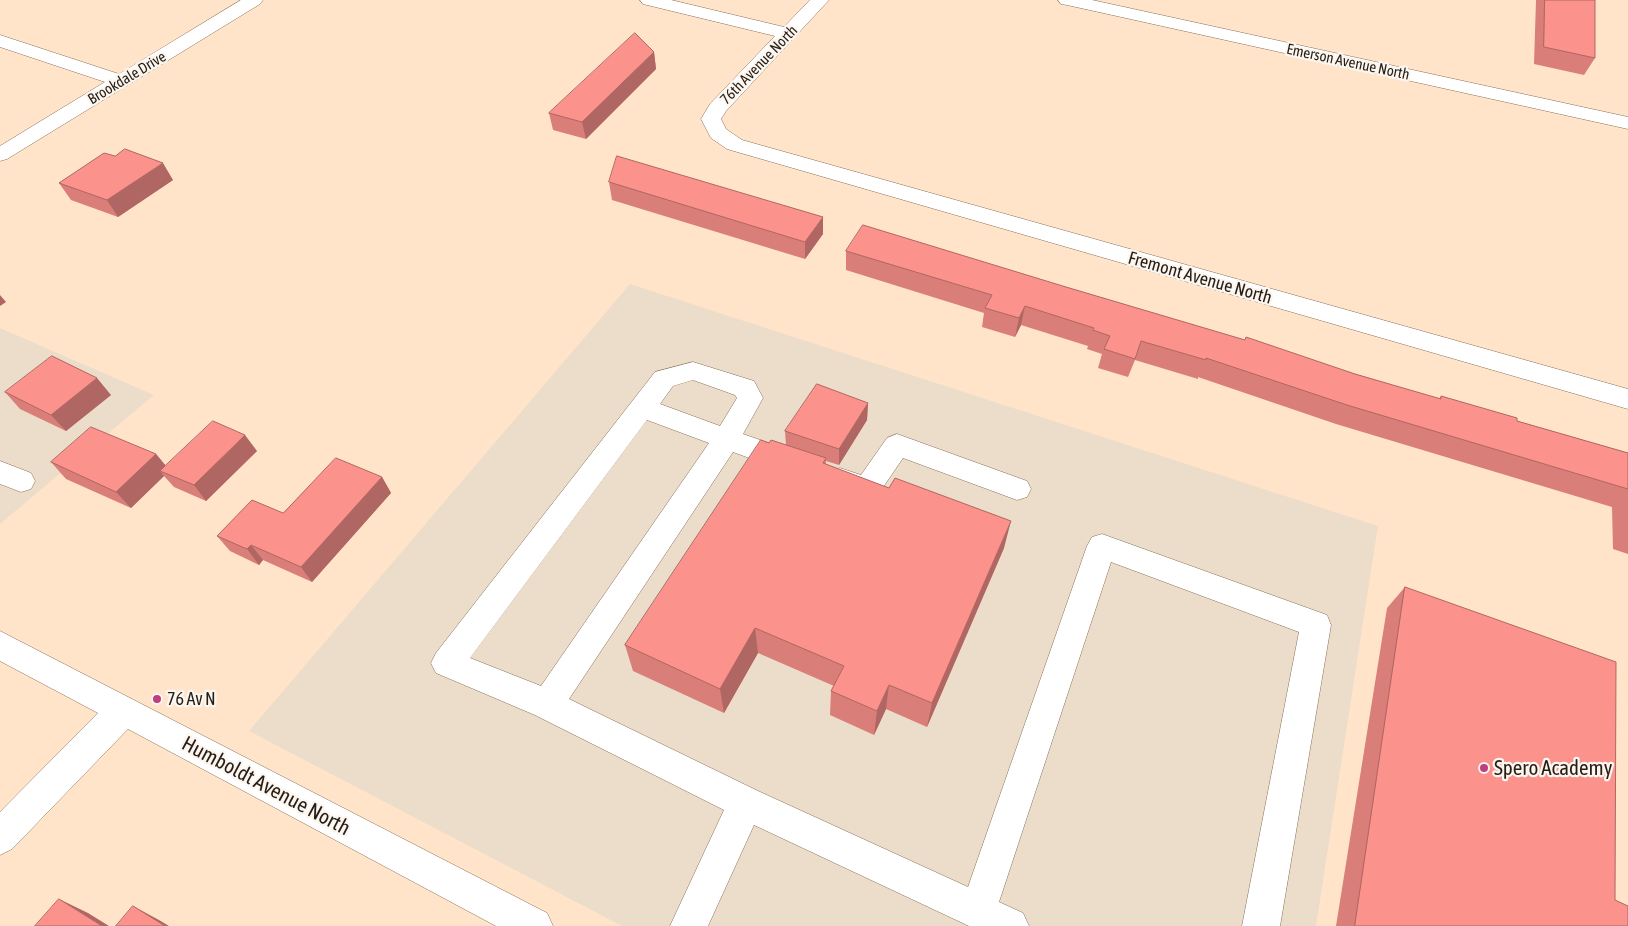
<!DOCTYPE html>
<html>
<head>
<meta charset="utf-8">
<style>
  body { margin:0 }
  canvas { display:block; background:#ffe4ca }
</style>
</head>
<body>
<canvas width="1628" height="926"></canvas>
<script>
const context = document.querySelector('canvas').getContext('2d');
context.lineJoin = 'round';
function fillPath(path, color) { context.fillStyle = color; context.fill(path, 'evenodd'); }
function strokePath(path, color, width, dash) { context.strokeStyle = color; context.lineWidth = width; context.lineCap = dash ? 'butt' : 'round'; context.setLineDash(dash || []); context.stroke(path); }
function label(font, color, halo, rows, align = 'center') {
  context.font = font + ' "Asap Condensed",sans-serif'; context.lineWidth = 4.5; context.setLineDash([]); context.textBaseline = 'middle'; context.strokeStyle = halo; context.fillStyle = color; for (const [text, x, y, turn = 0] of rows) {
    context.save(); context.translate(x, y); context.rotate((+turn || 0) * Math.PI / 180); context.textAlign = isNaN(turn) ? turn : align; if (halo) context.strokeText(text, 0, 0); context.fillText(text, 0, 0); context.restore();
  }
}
fillPath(new Path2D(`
  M630,284L1378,526L1316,926H622L249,731Z
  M0,328L154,395L0,524Z`), '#ecddca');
const minor = new Path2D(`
  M241,0H263L260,4L7,159L0,161V146L105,82L0,47V35L119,74Z
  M640,0H671L784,27L810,0H829L726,111L721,119L726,129L742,140L1628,389V409L727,149L711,138L701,119L710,104L775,36L643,4Z
  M1058,0H1092L1628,117V129L1067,5L1061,4Z
  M693,362L754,381L763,398L743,434L800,454L804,462L800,470L790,473L733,452L569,699L758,791L968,887L1087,546L1092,537L1102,534L1327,615L1331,625L1280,926H1242L1299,632L1111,562L999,902L1023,913L1029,926H969L754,825L708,926H670L724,810L535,715L436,673L431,663L436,653L655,372ZM693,380L735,395L737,398L720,426L660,404L673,386ZM647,420L709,443L541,686L470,658Z
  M897,434L1027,481L1031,489L1027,497L1017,500L903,458L877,496L867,499L830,487L826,479L830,471L840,468L861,475L887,438Z
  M0,461L31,473L35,481L31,489L21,492L0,484Z
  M0,631L547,913L553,926H496L128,729L12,849L0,855V812L98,713L0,661Z`);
strokePath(minor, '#887159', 1);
fillPath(minor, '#fff');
fillPath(new Path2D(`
  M1536,0H1595V58L1584,75L1534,64Z
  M654,52L656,69L586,139L553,130L549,113Z
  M115,156L173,180L118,217L71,200L59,183Z
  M609,182L823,234L805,259L612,200Z
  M846,251L1066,287L1439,399L1441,396L1517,421L1628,453V554L1613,549L1612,507L1336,424L1198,377V379L1135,360L1128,377L1098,368L1102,354L1087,349L1088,346L1021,325L1015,337L982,327L984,313L846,270Z
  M5,392L111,395L66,431L20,409Z
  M868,403L867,420L839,465L826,461V464L1004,548L927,727L886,709L874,735L830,715L831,691L834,686L758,653L724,713L633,671L625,645L769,443L786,445L785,431Z
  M257,451L206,501L174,487L164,476L131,508L66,479L51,462L156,454L166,466Z
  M382,477L391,493L312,582L263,560L259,565L230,551L217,536L283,513Z
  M1405,587L1615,900L1628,926H1336L1387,608Z`), '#d97e78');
fillPath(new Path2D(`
  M654,52L656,69L586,139L582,122Z
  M163,163L173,180L118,217L107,200Z
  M823,217V234L805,259V242Z
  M0,295L6,302L0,306Z
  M1025,306L1021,325L1015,337L1019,318Z
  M97,378L111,395L66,431L51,415Z
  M868,403L867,420L839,465V449Z
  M245,435L257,451L206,501L194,485Z
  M156,454L170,471H160L164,476L131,508L116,492Z
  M382,477L391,493L312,582L301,567Z
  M1011,521L1004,548L927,727L932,703Z
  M251,545L263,560L259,565L247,549Z
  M755,628L758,653L724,713L720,689Z
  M889,685L886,709L874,735L877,711Z
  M59,899L88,913L109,926H102Z
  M133,906L159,920L169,926H165Z`), '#b06662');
const building = new Path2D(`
  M1545,0H1595V58L1544,47Z
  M635,33L654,52L582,122L549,113Z
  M125,149L163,163L107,200L59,183L104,153L115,156Z
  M617,156L823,217L805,242L609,182Z
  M863,225L1066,287L1245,340L1246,337L1355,374L1441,399V396L1517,418V421L1628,453V489L1347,405L1206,358V360L1141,341L1135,359L1104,349L1110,336L1093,330L1094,328L1025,306L1019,318L985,308L992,295L846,251Z
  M52,356L97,378L51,415L5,392Z
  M817,384L868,403L839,449L785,431Z
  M213,421L245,435L194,485L160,471Z
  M91,427L156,454L116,492L51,462Z
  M761,440L769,443L771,440L826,458L823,463L889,488L895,478L1011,521L932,703L889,685L877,711L831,691L844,666L755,628L720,689L625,645Z
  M336,458L382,477L301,567L251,545L247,549L217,536L252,500L283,513Z
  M1405,587L1616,662L1615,900L1628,906V926H1355Z
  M59,899L102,926H35Z
  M133,906L165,926H116Z`);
fillPath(building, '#fc928c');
strokePath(building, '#b06662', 1);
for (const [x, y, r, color] of [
  [157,699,5,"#c03d83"],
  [1484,768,5,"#c03d83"]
]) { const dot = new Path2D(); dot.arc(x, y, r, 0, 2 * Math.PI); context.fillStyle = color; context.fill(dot); strokePath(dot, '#fbf6f0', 2); }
label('15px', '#271d14', '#fbf6f0', [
  ["Emerson Avenue North",1348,62,12],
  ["76th Avenue North",759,65,-46],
  ["Brookdale Drive",127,78,-31]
]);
label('18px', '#271d14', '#fbf6f0', [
  ["Fremont Avenue North",1200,278,16]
]);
label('18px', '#271d14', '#fbf6f0', [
  ["76 Av N",167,699]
], 'left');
label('21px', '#271d14', '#fbf6f0', [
  ["Spero Academy",1494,768]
], 'left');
label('21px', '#271d14', '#fbf6f0', [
  ["Humboldt Avenue North",266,786,28]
]);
</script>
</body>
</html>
